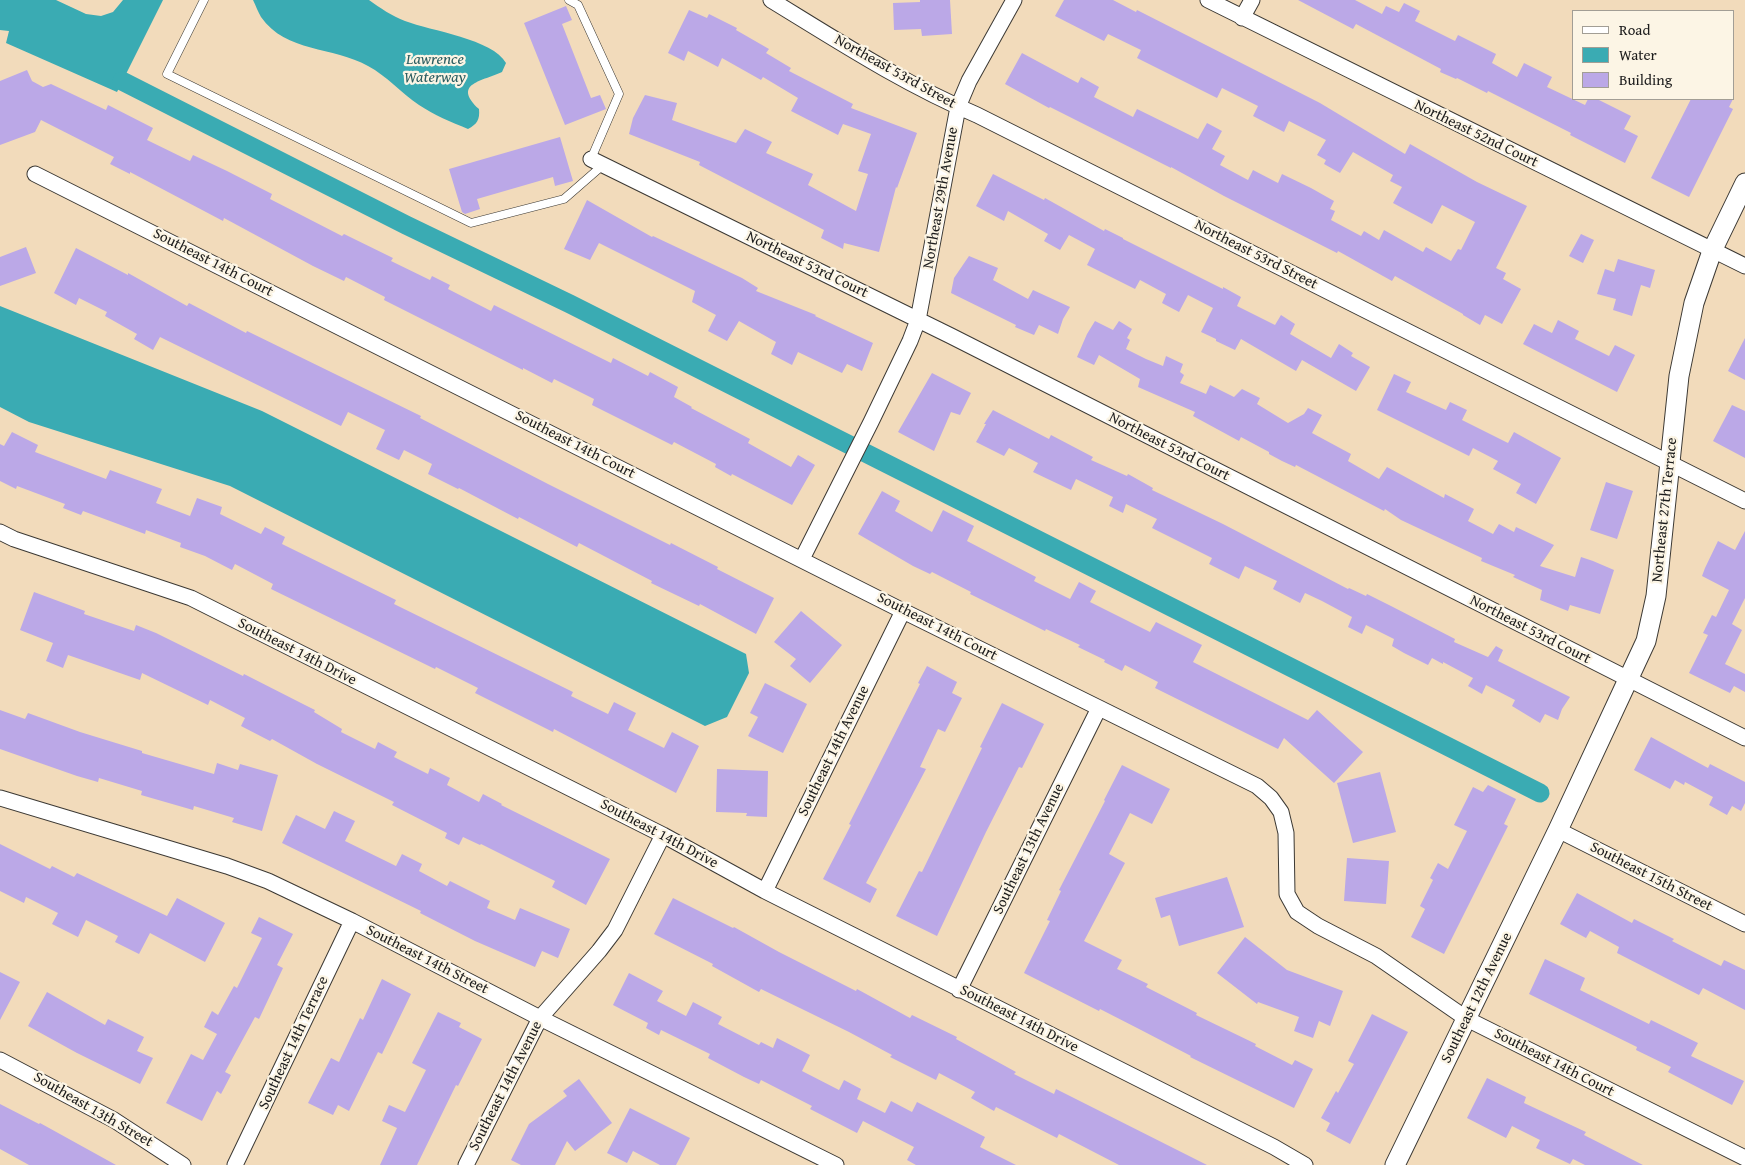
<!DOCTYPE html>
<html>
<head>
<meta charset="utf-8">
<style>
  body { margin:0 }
  #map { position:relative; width:1745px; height:1165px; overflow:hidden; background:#f2dbbb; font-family:"Gentium Book Plus",serif }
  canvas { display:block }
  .legend { position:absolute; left:1572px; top:10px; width:162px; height:90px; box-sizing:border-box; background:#fcf5e5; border:1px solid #a29e95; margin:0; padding:6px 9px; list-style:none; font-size:15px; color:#1c1c1c }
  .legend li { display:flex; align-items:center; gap:10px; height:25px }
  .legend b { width:25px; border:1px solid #a29e95 }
</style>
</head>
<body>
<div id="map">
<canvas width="1745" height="1165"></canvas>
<ul class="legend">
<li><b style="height:6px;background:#fff"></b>Road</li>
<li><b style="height:14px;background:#3aabb3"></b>Water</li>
<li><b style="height:14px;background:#bba8e7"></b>Building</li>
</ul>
</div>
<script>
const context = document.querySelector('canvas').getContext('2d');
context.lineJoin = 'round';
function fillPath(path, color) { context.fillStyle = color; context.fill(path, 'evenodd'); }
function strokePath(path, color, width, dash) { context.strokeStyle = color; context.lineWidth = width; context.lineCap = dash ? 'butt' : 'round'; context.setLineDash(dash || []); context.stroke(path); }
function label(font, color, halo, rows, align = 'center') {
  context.font = font + ' "Gentium Book Plus",serif'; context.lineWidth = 4.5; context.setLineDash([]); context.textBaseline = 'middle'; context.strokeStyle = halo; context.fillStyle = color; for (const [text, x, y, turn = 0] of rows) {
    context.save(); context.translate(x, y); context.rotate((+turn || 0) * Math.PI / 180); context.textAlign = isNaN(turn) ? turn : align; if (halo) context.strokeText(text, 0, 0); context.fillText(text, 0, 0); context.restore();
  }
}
fillPath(new Path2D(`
  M0,0H56L86,14L101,16L113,12L123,0H163L117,92L6,43L9,31L0,30Z
  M253,0H369C380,8 392,16 405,21C431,31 493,39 506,63L502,72C484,81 451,83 479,109C480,120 477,124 468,129C451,122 434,115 419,105C401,93 387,76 368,66C333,46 286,53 261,17C258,12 256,6 253,0Z
  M0,306L262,411L746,654L749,673L727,717L705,726L230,486L29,422L0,407Z`), '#3aabb3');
strokePath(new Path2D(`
  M122,81L406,225L570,304L1540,793`), '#3aabb3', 19);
fillPath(new Path2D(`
  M920,0H950L952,34L922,36L921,29L894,30L893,3L920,2Z
  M1064,0H1113L1136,12L1137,10L1320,103L1405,154L1410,144L1477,182L1527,206L1496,268L1506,273L1503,279L1521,289L1502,324L1485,315L1480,325L1463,315V314L1395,276L1392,281L1338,251L1337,253L1224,196L1171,167V168L1050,107L1049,108L1005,84L1022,53L1078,83L1081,77L1099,87L1094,97L1133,117L1137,109L1198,139L1207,123L1222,131L1212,149L1225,156L1220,165L1248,180L1253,170L1278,183L1282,174L1311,188L1334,201L1330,209L1335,211L1331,220L1361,236L1364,231L1379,240L1384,230L1423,252L1426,247L1451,261L1458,249L1461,250L1475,222L1442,205L1432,224L1393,203L1402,187L1390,181L1393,175L1353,152L1340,173L1324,164L1326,160L1317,155L1326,140L1289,121L1284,132L1253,116L1258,106L1222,88L1217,98L1137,58L1141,50L1108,34L1104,41L1055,16Z
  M1298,0H1355L1382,14L1386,6L1399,12L1404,3L1420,11L1415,21L1455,41L1458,35L1496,54L1492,63L1517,77L1524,63L1552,77L1547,87L1585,105L1588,99H1597L1631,116L1624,129L1638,136L1625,163L1570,135L1571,133L1488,91L1487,93L1457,78L1456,79L1440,72L1441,69L1356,24L1353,29Z
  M566,6L572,20L562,24L591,98L600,95L606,109L565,125L524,23Z
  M689,10L707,18L709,14L737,28L736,30L769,49L766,53L791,68L789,71L853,104L851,108L917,133L897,188L896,187L879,252L844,243L843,249L821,238L824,230L699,165L700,162L629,134L633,118L645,95L677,103L672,120L736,143L745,129L772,142L766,153L813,174L808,185L856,211L868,174L858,171L871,134L843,124L838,135L791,111L798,98L763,77L761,80L722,58L718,67L688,51L684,61L668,53Z
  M27,70L32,81L43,87L51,84L106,110L108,105L153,128L147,140L190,161L193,155L227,171L272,194L270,199L342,236L344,234L393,258L391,261L430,280L432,276L450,285L448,289L491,311L494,305L611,363L613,358L648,376L650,372L678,387L674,397L692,407L691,408L750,439L748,443L791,467L798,455L815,465L792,505L732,474L731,476L715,467L716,464L674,442L672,445L592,405L594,399L554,379L552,383L523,368V370L384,300L385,297L346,277L344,281L313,266L224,218L223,221L130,172V174L110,164L114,157L41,120L35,132L0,145V81Z
  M1691,99H1733L1729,107L1733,109L1689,197L1651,178Z
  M560,137L573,181L555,186L553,177L477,199L480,209L465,214L462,212L449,169Z
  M993,174L1044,200L1045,198L1104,231L1105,229L1123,238V239L1223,289V287L1241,297L1237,306L1275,325L1281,315L1295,324L1290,334L1331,358L1339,344L1353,353L1351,356L1370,367L1356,391L1302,360L1296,371L1241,339L1235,350L1216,341V339L1201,332L1213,308L1188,295L1179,312L1162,303L1166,294L1140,280L1135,289L1087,265L1095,249L1069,235L1060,250L1044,241L1048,234L1008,211L1004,221L976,206Z
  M587,200L652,237L653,236L742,278L758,288L756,291L816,315L815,316L873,343L862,371L847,364L842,373L798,352L792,365L771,354L776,342L739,321L727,341L708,331L716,315L692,302L695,291L599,243L590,260L564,249Z
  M1581,234L1594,240L1583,263L1569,256Z
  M26,247L36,273L0,286V257Z
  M76,248L128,275V273L187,306L189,303L246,333L247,331L421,416L420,418L548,484L670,545L671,543L718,567L717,569L774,598L756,634L700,604L699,606L651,583L652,581L579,543L577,547L519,517L518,519L459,488L458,489L428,474L432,464L404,450L399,460L376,449L385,430L348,412L341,426L160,337L153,350L134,339L137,334L105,316L107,312L79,298L76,305L54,293Z
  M969,256L998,268L993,280L1028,299L1033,290L1070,307L1063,319L1058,334L1039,325L1034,335L1015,327L1016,325L951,293L954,278Z
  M1618,259L1655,270L1650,288L1641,285L1632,316L1613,310L1616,299L1597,294L1605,269L1614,272Z
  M1558,320L1579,331L1575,339L1609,356L1615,345L1635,355L1617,392L1523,344L1534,324L1552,333Z
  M1095,321L1113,330L1119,321L1132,329L1127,338L1130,340L1126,349L1146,359L1163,366L1166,356L1183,364L1180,372L1184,375L1180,383L1206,394L1210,385L1234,397L1242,389L1260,398L1257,404L1288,423L1304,414L1308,408L1322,415L1312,433L1351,454L1348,461L1379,479L1387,467L1444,498L1445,494L1474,509L1468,521L1493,534L1499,524L1514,532L1516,527L1554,545L1540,566L1575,577L1581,557L1593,561L1614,570L1600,614L1570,605L1568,611L1540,600L1542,590L1513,577L1515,575L1481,561L1482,558L1401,520L1385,509L1384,511L1296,465L1295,467L1282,461L1269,454V452L1241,437L1239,441L1193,416L1195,412L1138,387L1140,379L1099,355L1094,365L1077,357L1087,334Z
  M1745,338V380L1728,371Z
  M932,373L971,393L960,415L951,412L934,451L898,432Z
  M1394,374L1411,382L1406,392L1446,410L1450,402L1467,410L1462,420L1508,443L1514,432L1561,458L1536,504L1516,493L1521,484L1493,469L1498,461L1473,448L1469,456L1377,410Z
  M1732,405L1745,411V458L1713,441Z
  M993,410L1049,439L1051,435L1093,457L1091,460L1127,476L1128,474L1153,488L1152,490L1223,524L1348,589L1349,588L1366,596L1367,594L1391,606L1455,639L1454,642L1488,657L1496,646L1503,650L1498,661L1570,697L1562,709L1558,720L1545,714L1540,723L1512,706L1515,700L1486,685L1482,694L1468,686L1473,678L1443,662V664L1432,658L1428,665L1404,653L1392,646L1394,639L1366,625L1362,634L1348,627L1352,617L1322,601L1305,593L1300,603L1273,589L1277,581L1245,566L1239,579L1209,564L1212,558L1152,528L1157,519L1126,504L1123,513L1109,506L1113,497L1076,479L1071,490L1033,472L1038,463L1009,448L1004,456L976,442L986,424H984Z
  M12,432L38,445L35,452L106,479L110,470L162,489L156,503L190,516L197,498L222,507L220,514L261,534L265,527L285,537L282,544L396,600L394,604L573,692L571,696L608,714L614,702L636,713L628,730L664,748L672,732L699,746L676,793L554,729L553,732L475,693L478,688L436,667L435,669L271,589L273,584L235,564L232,570L205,556L180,547L181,543L146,530L145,534L83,511L81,515L63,508L65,504L17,486L16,489L0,481V444L4,446Z
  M1606,482L1633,491L1617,539L1590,530Z
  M882,491L900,501L895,511L932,532L943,510L974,526L967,541L1036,577L1034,581L1070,599L1079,582L1096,591L1090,602L1150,632L1156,622L1202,645L1193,662L1308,720L1317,710L1363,752L1334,783L1284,738L1278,749L1155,688L1158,682L1125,665L1122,671L1104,662L1105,660L1078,647L1080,645L1046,629L1045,631L970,594L971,592L932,572L930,574L913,566L858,534Z
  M1745,531V598L1732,624L1742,630L1725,664L1745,674V692L1734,686L1730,693L1689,673L1708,635L1703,633L1712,615L1716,617L1729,590L1702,576L1705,568L1718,541L1735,550Z
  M34,592L85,611L84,614L134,631L136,625L156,633L243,676L244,674L301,703L315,710L314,712L342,729L341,732L375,749L378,742L397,752L394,757L428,774L430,768L450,778L447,785L479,802L483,794L502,804L501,805L610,859L586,905L552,887L555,881L481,844L480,845L463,837L459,845L445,838L447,833L392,805L394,802L317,764L272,739L270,741L241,726L245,718L210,700L208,705L142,673L140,680L68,655L63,668L46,661L53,643L20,630Z
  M801,611L842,645L810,683L790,666L796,659L774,642Z
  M927,666L957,682L952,693L962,698L945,732L938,729L920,767L926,769L866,883L877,889L870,903L823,879L851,825L849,824L920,684L918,683Z
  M765,683L807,704L783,753L748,736L758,717L750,713Z
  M1002,703L1044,724L1022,768L1019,767L986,832L937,936L896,916L919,871L922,872L982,748L980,747Z
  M0,710L25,719L28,713L80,732L142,751V753L214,774L217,763L238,770L240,764L278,775L262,831L232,822L234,818L194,806L193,810L141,795L142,791L99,778L98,782L77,776L0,749Z
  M1651,737L1708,768L1710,764L1745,782V803L1741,811L1732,806L1727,815L1709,805L1713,797L1685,782L1684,785L1675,780L1670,789L1634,770Z
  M1122,765L1170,789L1152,824L1130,813L1109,854L1125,863L1084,941L1122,960L1117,969L1148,984L1146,987L1197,1013L1196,1015L1256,1044L1255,1046L1292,1065L1295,1060L1313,1069L1294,1108L1190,1057L1191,1056L1141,1030L1100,1009L1099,1011L1024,973L1050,921L1047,920L1061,891L1059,890L1105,801L1104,800Z
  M717,769L768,771L767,817L746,816L747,813L716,812Z
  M1380,772L1396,832L1353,843L1337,783Z
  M1488,785L1516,799L1504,824L1508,826L1444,954L1411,937L1425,909L1420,906L1433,880L1430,878L1438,863L1448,869L1467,831L1454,825L1473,787L1483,792Z
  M334,811L355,821L345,841L396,866L402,854L422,864L419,871L447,886L450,881L490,901L487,908L515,920L520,908L570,929L558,958L542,951L535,967L475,941L420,913L421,911L282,843L296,815L325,829Z
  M0,844L50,869L52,866L74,877L77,873L167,916L177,898L225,923L205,962L150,933L139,954L115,942L118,936L86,920L78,937L52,924L58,913L26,897L24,903L0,891Z
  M1347,858L1389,861L1386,904L1344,901Z
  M1227,877L1244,927L1179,946L1170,915L1161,918L1155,898Z
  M1577,893L1632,923L1634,919L1674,939L1672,941L1721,966L1724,960L1745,970V1010L1703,988L1699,995L1617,953L1619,947L1590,931L1586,938L1560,924Z
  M673,898L733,928L734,927L779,952L856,991L857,989L910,1018L912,1015L957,1037L956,1039L1016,1072L1014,1074L1054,1094L1056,1089L1207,1165H1119L1059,1134L1057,1138L996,1107L994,1111L971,1098L975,1092L939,1073L936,1080L890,1057L892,1055L849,1032L761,989L759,992L712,966L713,964L654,934Z
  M259,917L293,934L277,965L283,968L259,1019L255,1017L225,1072L231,1075L221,1094L217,1091L202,1121L166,1103L191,1054L203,1060L217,1034L204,1027L212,1011L218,1015L234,986L237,988L262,938L251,933Z
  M1245,937L1287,970L1343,991L1330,1026L1319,1021L1313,1038L1294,1031L1299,1017L1258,1002L1257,1004L1217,973Z
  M1545,959L1585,978L1580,990L1649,1024L1651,1020L1698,1043L1691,1056L1744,1081L1732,1105L1668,1072L1671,1067L1636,1050L1637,1047L1529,994Z
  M0,972L20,982L0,1020Z
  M629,973L663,991L657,1001L686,1016L693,1002L722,1017L718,1024L759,1045L761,1042L773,1048L777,1038L810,1055L802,1071L839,1090L844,1080L861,1089L857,1099L885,1113L891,1101L912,1112L917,1102L985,1137L980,1147L1016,1165H916L907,1160L914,1147L863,1121L857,1133L810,1109L812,1106L761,1080L759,1084L744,1077L708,1058L710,1054L661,1030L659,1035L646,1028L648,1023L613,1005Z
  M382,979L411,994L382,1054L378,1052L349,1111L338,1105L333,1115L308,1103L331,1058L339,1062L360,1018L363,1020Z
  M47,992L105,1025L108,1019L144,1037L137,1051L153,1058L140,1084L77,1053L28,1026Z
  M438,1012L461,1023L459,1027L482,1039L458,1086L456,1085L417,1165H380L397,1128L382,1121L389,1105L405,1112L426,1070L412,1063Z
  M1372,1014L1408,1032L1350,1144L1326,1131L1330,1123L1321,1118L1336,1091L1338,1093L1354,1064L1348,1061Z
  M1487,1078L1526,1097L1524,1103L1586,1132L1584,1135L1643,1165H1585L1573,1159L1570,1164L1536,1148L1540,1140L1512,1126L1506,1138L1467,1118Z
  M579,1079L612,1123L575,1151L567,1141L555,1165H521L511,1160L529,1124L567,1096L563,1091Z
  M0,1104L39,1124L40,1123L116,1165H29L0,1149Z
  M630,1108L690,1138L676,1165H660L633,1151L627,1163L607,1153Z`), '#bba8e7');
const service = new Path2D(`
  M204,0L167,74L471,223L564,199L603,165
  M569,0L578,5L619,94L591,159`);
const minor = new Path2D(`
  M771,0C838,41 904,84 977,115L1745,501
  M1208,0L1745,266
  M1242,18L1252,0
  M591,159L951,336L1745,738
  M35,174L903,611L1257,786L1271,798L1281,812L1286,833L1287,894L1297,912L1318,926L1376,956L1467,1019L1745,1158
  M0,532L14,539L191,598L663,835L765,891L1274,1147L1305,1165
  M802,559L871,422L910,341L918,320L958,107L969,81L1014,0
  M0,798L227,866L268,881L352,921L540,1018L836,1165
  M1558,830L1745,924
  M765,891L903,611
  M959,990L1099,708
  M0,1060L114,1120L183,1165
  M235,1165L352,921
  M466,1165L540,1018L599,951L615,930L663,835`);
const tertiary = new Path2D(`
  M1395,1165L1558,830L1646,641L1656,596L1679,376L1694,303L1712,251L1745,183`);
strokePath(service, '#3c3934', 9);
strokePath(minor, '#3c3934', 17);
strokePath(tertiary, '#3c3934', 21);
strokePath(service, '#fff', 8);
strokePath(minor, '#fff', 15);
strokePath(tertiary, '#fff', 19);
label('15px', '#1c1c1c', '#fcf5e5', [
  ["Northeast 53rd Street",895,72,29],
  ["Northeast 52nd Court",1476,134,26],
  ["Northeast 29th Avenue",941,198,-80],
  ["Northeast 53rd Street",1256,255,27],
  ["Southeast 14th Court",213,263,27],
  ["Northeast 53rd Court",807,265,26],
  ["Southeast 14th Court",575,445,27],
  ["Northeast 53rd Court",1169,447,27],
  ["Northeast 27th Terrace",1665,510,-84],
  ["Southeast 14th Court",937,627,27],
  ["Northeast 53rd Court",1530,630,27],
  ["Southeast 14th Drive",297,652,27],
  ["Southeast 14th Avenue",834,751,-64],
  ["Southeast 14th Drive",659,834,28],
  ["Southeast 13th Avenue",1029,849,-64],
  ["Southeast 15th Street",1651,877,27],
  ["Southeast 14th Street",427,960,27],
  ["Southeast 12th Avenue",1477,998,-64],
  ["Southeast 14th Drive",1019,1019,27],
  ["Southeast 14th Terrace",294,1043,-65],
  ["Southeast 14th Court",1554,1063,27],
  ["Southeast 14th Avenue",506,1086,-63],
  ["Southeast 13th Street",93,1110,30]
]);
label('italic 16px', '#2a5c60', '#fcf5e5', [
  ["Lawrence",435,60],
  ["Waterway",435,78]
]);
</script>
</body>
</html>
